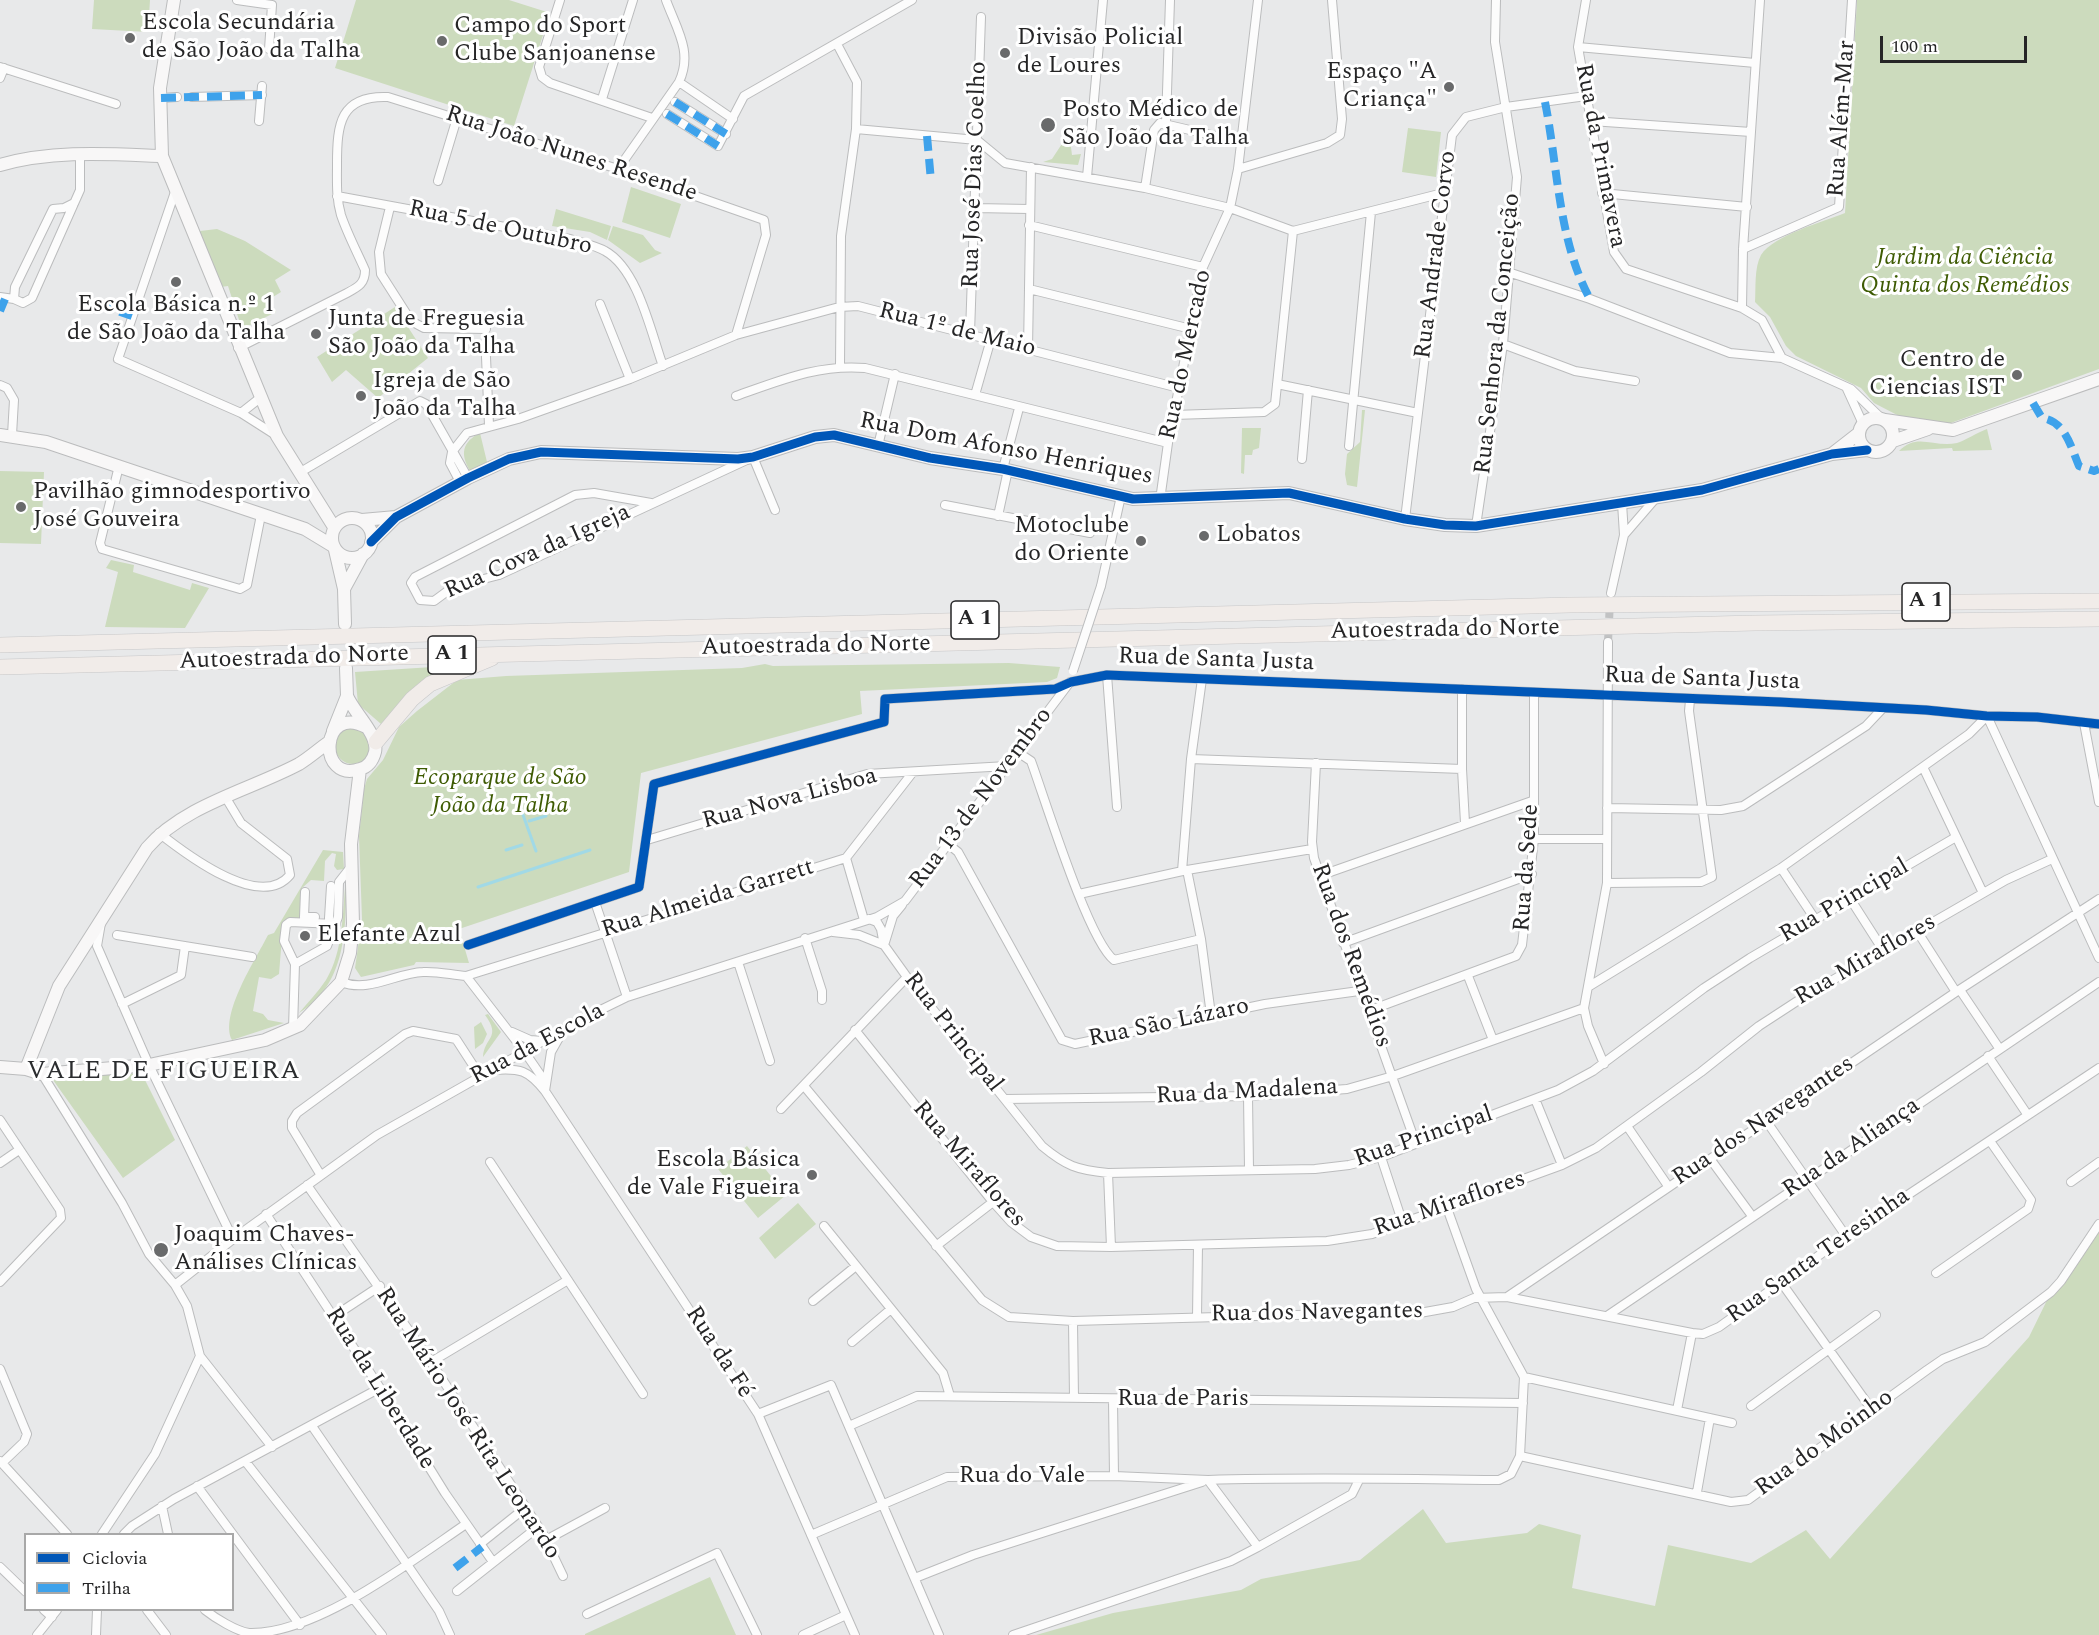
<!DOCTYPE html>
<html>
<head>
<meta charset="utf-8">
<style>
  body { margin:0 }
  #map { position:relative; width:2099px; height:1635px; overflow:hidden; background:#e8e9ea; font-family:Spectral,serif }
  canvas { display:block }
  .legend { position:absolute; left:24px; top:1533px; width:210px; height:78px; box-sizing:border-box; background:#fff; border:2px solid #a8a8a8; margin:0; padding:8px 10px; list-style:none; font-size:18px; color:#252526 }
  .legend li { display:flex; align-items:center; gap:12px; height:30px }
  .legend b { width:30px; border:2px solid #a8a8a8 }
  .scale { position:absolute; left:1880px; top:36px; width:147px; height:27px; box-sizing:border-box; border:3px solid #252526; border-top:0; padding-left:8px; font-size:18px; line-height:21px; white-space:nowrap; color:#252526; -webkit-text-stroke:4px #fff; paint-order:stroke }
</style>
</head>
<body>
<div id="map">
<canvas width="2099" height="1635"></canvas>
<ul class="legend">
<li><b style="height:8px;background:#0057b8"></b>Ciclovia</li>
<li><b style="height:8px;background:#3ea2eb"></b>Trilha</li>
</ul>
<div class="scale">100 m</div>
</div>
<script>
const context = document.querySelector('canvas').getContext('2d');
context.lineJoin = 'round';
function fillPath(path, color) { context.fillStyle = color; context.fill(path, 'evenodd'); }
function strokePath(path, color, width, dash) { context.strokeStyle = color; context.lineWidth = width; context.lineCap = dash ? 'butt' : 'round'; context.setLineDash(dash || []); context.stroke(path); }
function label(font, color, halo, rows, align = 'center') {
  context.font = font + ' Spectral,serif'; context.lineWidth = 6; context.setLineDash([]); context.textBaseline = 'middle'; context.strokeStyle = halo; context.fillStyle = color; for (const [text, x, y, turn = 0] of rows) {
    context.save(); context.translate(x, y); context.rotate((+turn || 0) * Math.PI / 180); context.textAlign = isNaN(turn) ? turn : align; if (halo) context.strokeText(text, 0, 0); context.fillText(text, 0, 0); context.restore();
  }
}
fillPath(new Path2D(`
  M94,0H150L148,32L92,29Z
  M356,0H509L550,13L514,126L335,68Z
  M1857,0H2099V369L1948,424L1901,417L1874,403L1861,388L1796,356L1786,346L1770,317L1755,302C1756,288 1754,268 1761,255C1774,235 1823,222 1845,213Z
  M1408,128L1441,132L1436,177L1402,172Z
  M1069,133L1072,155L1081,154L1078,165L1043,162L1052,159Z
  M631,187L681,204L670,238L622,222Z
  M556,209L611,226L607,240L590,232L552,226Z
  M613,226L643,235L655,250L662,253L640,263L608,240Z
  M217,229L245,241L291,270L275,280L281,292L268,300L276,312L242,329L228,286L221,287L200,231Z
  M395,307L428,358L378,398L346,370L332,382L317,357Z
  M1362,410H1365L1357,487L1347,485L1345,474L1347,454L1360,442Z
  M1242,428H1261L1259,448L1253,450L1252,455H1245L1244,474L1241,473Z
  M1987,429L1992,450L1953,451L1952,448L1899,451C1917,432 1934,448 1957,443C1964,441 1978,432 1987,429Z
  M480,433L487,462L470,471C460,454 462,442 480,433Z
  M0,471L44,472L41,544L0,543Z
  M111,560L134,565L133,572L190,590L192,583L209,588L185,628L105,627L118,572L106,568Z
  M1009,663L1060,667L1057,678L1047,682L860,691L862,714L641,773L629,872L459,929L469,963L416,962L414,965L361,977L355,968L362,919L359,836L364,789L367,779L383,760L399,727L417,711L457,680L506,676L742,668L765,664L773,666Z
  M448,666C420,682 402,700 381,724L358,704L355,672Z
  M335 746a18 18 0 1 1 36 0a18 18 0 1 1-36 0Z
  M323,850L343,852L344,869L337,870L334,866L336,854L332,853L325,861L324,881L311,880L302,888L301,918H289L283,925L279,974L271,979L259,977L253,1011L263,1014L268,1020L284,1023L232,1040C219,1015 256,959 268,935L274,933Z
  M346,879C346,928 347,984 299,1013C308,1002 318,992 326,980C344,950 342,913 346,879Z
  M488,1014L501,1032L483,1057C484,1037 502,1038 485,1015Z
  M481,1022L487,1034L483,1043L475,1049L474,1027Z
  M119,1073L142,1074L175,1140L123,1178L53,1080Z
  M747,1146L786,1195L758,1218L718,1169Z
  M798,1203L816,1224L775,1259L759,1238Z
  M2099,1226V1635H1036L1113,1613L1241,1590L1261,1579L1360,1560L1423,1509L1446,1543L1527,1533L1539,1524L1581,1535L1572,1588L1655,1606L1668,1545L1751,1563L1806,1530L1830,1559L2029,1337L2051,1292Z
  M710,1577L736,1635H585V1634Z`), '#ccdbbd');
strokePath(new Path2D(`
  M518,801L536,851
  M529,821L546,816
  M506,850L522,845
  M478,887L590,850`), '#a1d9e6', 3);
strokePath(new Path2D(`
  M1608,642L1610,601`), '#c1c2c3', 8, [8, 4]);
const street = new Path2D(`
  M237,0L272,5L269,49
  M560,0L539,67L542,77L550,83L652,118
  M1586,0L1578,47L1614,252L1626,269L1742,308L1762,320L1782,358L1851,389L1881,418
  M837,44L857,82L856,129L841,236L840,366
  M1578,47L1755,63
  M0,67L116,104
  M0,78L4,68
  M679,82L733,119
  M192,97L262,95
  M161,98L177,97
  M602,99L633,0
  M675,102L726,134
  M667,114L718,146L744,96L912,0
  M259,121L262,86
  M1591,121L1751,132
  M1166,123L1170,0
  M856,129L977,140
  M977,140L1005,163L1145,188L1230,208L1293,231L1443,193
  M618,169L679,82C693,52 677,30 666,0
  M1238,169L1327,143L1340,135L1342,119L1332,0
  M1087,177L1103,0
  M438,181L457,118
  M1145,188L1154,130L1160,123L1241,142
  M176,189L118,359L241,413L277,436
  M1602,193L1747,207
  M337,196L570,239C581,243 595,245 605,251C638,269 651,333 663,366
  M74,203L64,208L53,209L15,287L14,299L23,303L32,298L80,190V153
  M390,207L379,252L381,274L411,321L424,328L486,329
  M975,208L1029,209
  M1029,225L1203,267
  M1743,249L1839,207L1852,0
  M1511,273L1590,299L1730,353L1782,358
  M1029,289L1191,329
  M0,297L14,299
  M600,304L630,379
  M1742,308L1743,249L1760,0
  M970,333L981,17
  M1503,344L1575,371L1635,381
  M238,348L347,293C358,287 365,284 365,270C357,252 347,233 341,215C336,198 337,181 337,164C337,124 340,95 388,97L618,169L764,220L766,235L736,335
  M1028,349L1031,167
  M486,357L489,425
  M1277,384L1418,413
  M0,385L7,388L14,400L12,435
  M1847,389L1863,424
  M975,395L991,339
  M736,396C779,381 818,364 865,368L1168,443
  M241,413L260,398
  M1174,415L1264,412L1275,404L1293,231
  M878,446L895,374
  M1349,446L1371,212
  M1302,459L1308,390
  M119,466L100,543L102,549L240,589L247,585L261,515
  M1003,469L1019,408
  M299,473L420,401L426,404L468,478
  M460,482L450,463L452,452L467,433L518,419L630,379L736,335L839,307L858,306L1179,388
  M1160,500L1168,443L1203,267L1230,208L1238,169L1258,0
  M651,503L594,493L575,495L415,577L411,583L420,600L434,601L453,587L499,575L753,457L775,510
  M945,505L1090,533
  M998,516L1008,470
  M1405,519L1452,135L1466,117L1506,107L1586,96
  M1476,526L1503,344L1517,177L1495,42L1496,0
  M1624,535L1656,498
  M1101,586L1121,496
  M1611,593L1624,535L1622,503
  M1107,675L1117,807
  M1462,689V769L1465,823
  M1987,716L2099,958
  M2084,723L2099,802
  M1019,753L1031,761C1045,799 1088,940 1114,960L1201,939
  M1191,759L1462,769
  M1316,763L1312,842L1314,858L1416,1144
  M1923,767L1983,893
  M1607,808L1721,810L1743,806L1866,726L1883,708
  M159,833C187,855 260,911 290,875L287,859L241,823L226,798
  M1534,839H1607
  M647,840L867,774L1007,766
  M948,844L958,852L1062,1040L1075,1044L1265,1004L1359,991
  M846,858L864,920
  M1781,868L1815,919
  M1187,870L1201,939L1211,1015
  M1182,871L1191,759L1202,679
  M1319,876L1532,801
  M1607,883L1701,882L1712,877L1689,711L1690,700
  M305,892L304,917H315
  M1079,894L1187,870L1312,849
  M1851,900L1883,950
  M595,902L627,997
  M329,918L331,886
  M869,919L877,922L881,929L884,945L907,977L1042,1146C1066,1166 1077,1170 1108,1173L1315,1169L1349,1165L1381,1157L1558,1090L1593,1071L1704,988L1750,958L1956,837
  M101,923L97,946L149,1065L233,1239
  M1917,931L1956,992
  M833,932L859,935L884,945
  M117,935L252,957
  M805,938L822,991V1000
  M885,942L893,916L902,905
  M1343,943L1532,874
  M468,945L639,887L654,784L884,722L885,699L1055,689L1071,682L1107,675L1780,702L1926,710L1987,716L2037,717L2099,724
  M738,962L770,1061
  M295,964L284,941L286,925L290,922L336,924
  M466,976L846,858L913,772
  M1468,976L1493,1040
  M341,982C369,993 396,973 423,972C437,971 452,975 466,976L524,1051L546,1083
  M1588,987L1781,868L1969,734L1987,716
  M1960,990L1999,1048
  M122,1004L181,975L185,946
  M1368,1011L1516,956L1522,945L1534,839V694
  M293,1028L295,964L327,946L338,917L339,882L350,868
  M855,1030L993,1202L1011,1222L1031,1237L1057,1246L1111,1247L1327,1241L1372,1234L1562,1165L1596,1148L1701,1072L1759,1026L1805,996L2006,880L2052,859
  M512,1032L530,1040L543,1041
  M1988,1056L2027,1114
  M1604,1064L1588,1026L1584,1008L1607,883L1608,642
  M494,1070C520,1068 528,1070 545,1091L551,1052L564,1029
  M42,1074L122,1203L149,1254L175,1285L187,1306L200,1356L272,1447
  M804,1086L982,1300L1009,1317L1073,1321L1291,1315L1414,1314L1453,1307L1474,1298L1507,1297L1956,992L2099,899
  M545,1091L758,1414L855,1635
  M1248,1096L1249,1169
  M1005,1099L1248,1096L1347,1089L1393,1076L1584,1008
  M1535,1099L1562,1165
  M781,1109L907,977
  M0,1120L60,1210L61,1218L0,1282
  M1767,1122L1846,1236
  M1627,1126L1668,1186
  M1381,1157L1403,1224
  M1711,1160L1752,1216
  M490,1162L643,1394
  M0,1163L19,1150
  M1108,1173L1111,1247
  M320,1174L292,1128V1121L297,1113L405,1034L413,1031L456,1039L480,1076
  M2071,1182L2099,1162
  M307,1185L431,1362L543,1534L563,1576
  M266,1214L380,1388L445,1493L493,1562
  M824,1226L943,1373L950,1396
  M936,1246L993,1202
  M1936,1273L2028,1209L2031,1200L1990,1141
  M1781,1282L1872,1410
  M175,1285L233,1239L377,1135L582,1019L627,997L877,917L905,901L1070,682
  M1507,1297L1692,1333L1703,1334L1719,1327L1846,1236L2099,1068
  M813,1301L856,1266
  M1607,1316L2099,982
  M333,1317L380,1286
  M1197,1317L1198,1245
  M1073,1321L1074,1398
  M852,1342L891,1309
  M431,1362L568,1280
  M0,1369L27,1434L24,1442L2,1463
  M1524,1377L1732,1423
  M1113,1400L1114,1476
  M1751,1406L1876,1315
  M1677,1410L1692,1333
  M758,1414L831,1385L939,1635
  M312,1426L439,1611L450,1635
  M849,1426L917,1396L1523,1403
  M1520,1456L1731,1502L1748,1500L1927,1370L1943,1359L1985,1342L2051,1292L2061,1281L2099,1224
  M0,1461L67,1534
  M245,1461L382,1635
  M1359,1480L1352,1494L1258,1547L1208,1480C1305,1477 1402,1479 1499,1480L1511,1474L1520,1456L1524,1377L1476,1289L1447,1208
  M197,1486L300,1625
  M1697,1492L1710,1418
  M162,1506L168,1534
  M102,1534L155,1454L200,1356
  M124,1534L132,1526L174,1499L380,1388
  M811,1535L947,1477L1114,1476L1208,1480
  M546,1540L605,1508
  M480,1544L525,1508
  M0,1567L26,1592
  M915,1578L973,1555L1202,1482
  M457,1591L538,1527
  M44,1610L52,1617
  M147,1610L166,1635
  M205,1610C215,1618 236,1631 249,1633C316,1635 413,1560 466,1524
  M587,1614L717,1553L757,1635
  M37,1635L57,1610
  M96,1635L97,1610
  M803,1635L846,1615
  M1013,1635L1231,1561L1258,1547`);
const secondary = new Path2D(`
  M174,0L160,88L162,156L277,436L334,527
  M0,165C53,150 108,154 162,156
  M1859 435a17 17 0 1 1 34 0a17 17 0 1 1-34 0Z
  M1885,420L1953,430L2099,379
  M0,435L46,442L305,529L333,546
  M1893,441L1928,429
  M1832,454L1859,433
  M332 538a20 20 0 1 1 40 0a20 20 0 1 1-40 0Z
  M362,520L396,517
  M371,542L396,517L468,478L509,459L541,452L738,459L753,457L815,437L834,435L930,458L1003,469L1133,499L1289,493L1405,519L1445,525L1476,526L1702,490L1832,454L1867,450
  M335,550L344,589L345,624
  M344,589L363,554
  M347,696C354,713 379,735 375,752C373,760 368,767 360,769C317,784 320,703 366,727
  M333,731L347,696L346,668
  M0,1067L26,1069L42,1074L149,1065L265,1040L300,1025L341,982L350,953L353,924L351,844L360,769
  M26,1069L59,986L147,848C184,805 250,790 299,764C309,758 319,749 329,742`);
const highway = new Path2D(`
  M0,645L1570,605L2099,601
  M0,667L1755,623L2099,619
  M376,742L412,699L430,684L492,658`);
strokePath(street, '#bbbcbd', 10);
strokePath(secondary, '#bbbcbd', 14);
strokePath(highway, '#c7c7c8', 16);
strokePath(street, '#fcfcfc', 8);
strokePath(secondary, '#f8f7f7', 12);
strokePath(highway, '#f1ece9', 15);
const streetBridge = new Path2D(`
  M1073,671L1101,586`);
strokePath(streetBridge, '#bbbcbd', 10, []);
strokePath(streetBridge, '#fcfcfc', 8);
strokePath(new Path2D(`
  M161,98L262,95
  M675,102L726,134
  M1545,102C1558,167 1558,240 1590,299
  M667,114L718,146
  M927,136L931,181
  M98,304L132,316
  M0,311L5,299
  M2033,403L2042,418C2065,421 2071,447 2079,466L2094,471L2099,469
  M455,1568L482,1547`), '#3ea2eb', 8, [15, 8]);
strokePath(new Path2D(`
  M371,542L396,517L468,478L509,459L541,452L738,459L753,457L815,437L834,435L930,458L1003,469L1133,499L1289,493L1405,519L1445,525L1476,526L1702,490L1832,454L1867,450
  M468,945L639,887L654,784L884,722L885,699L1055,689L1071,682L1107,675L1780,702L1926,710L1987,716L2037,717L2099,724`), '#0057b8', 9);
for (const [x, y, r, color] of [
  [130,38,6,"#696a6b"],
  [442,41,6,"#696a6b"],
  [1005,53,6,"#696a6b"],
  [1449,87,6,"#696a6b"],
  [1048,125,8,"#696a6b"],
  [176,282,6,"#696a6b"],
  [316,334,6,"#696a6b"],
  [2017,375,6,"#696a6b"],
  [361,396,6,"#696a6b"],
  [21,507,6,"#696a6b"],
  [1204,536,6,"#696a6b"],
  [1141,541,6,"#696a6b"],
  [305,936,6,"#696a6b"],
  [812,1175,6,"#696a6b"],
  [161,1250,8,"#696a6b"]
]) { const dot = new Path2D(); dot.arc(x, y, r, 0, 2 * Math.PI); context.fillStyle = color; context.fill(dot); strokePath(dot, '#fff', 2); }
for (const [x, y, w] of [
  [1926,602,48],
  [975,620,48],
  [452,655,48]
]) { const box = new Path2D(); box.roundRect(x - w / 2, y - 19, w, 38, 4.5); context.fillStyle = '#fff'; context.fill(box); strokePath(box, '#252526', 1.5); }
label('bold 22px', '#252526', null, [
  ["A 1",1926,602],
  ["A 1",975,620],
  ["A 1",452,655]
]);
label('24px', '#252526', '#fff', [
  ["Escola Secundária",142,24],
  ["de São João da Talha",142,52],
  ["Campo do Sport",454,27],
  ["Clube Sanjoanense",454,55],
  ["Divisão Policial",1017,39],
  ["de Loures",1017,67],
  ["Espaço \"A",1437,73,"right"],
  ["Criança\"",1437,101,"right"],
  ["Posto Médico de",1062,111],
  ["São João da Talha",1062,139],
  ["Escola Básica n.º 1",176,306,"center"],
  ["de São João da Talha",176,334,"center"],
  ["Junta de Freguesia",328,320],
  ["São João da Talha",328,348],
  ["Centro de",2005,361,"right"],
  ["Ciencias IST",2005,389,"right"],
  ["Igreja de São",373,382],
  ["João da Talha",373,410],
  ["Pavilhão gimnodesportivo",33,493],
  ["José Gouveira",33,521],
  ["Motoclube",1129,527,"right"],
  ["do Oriente",1129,555,"right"],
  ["Lobatos",1216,536],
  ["Elefante Azul",317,936],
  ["Escola Básica",800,1161,"right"],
  ["de Vale Figueira",800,1189,"right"],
  ["Joaquim Chaves-",174,1236],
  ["Análises Clínicas",174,1264]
], 'left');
label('24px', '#252526', '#fff', [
  ["Rua Além-Mar",1843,119,-86],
  ["Rua João Nunes Resende",571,155,18],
  ["Rua da Primavera",1599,156,79],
  ["Rua José Dias Coelho",976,175,-88],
  ["Rua 5 de Outubro",500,229,12],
  ["Rua Andrade Corvo",1437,255,-83],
  ["Rua 1º de Maio",957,331,14],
  ["Rua Senhora da Conceição",1499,334,-84],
  ["Rua do Mercado",1187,355,-78],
  ["Rua Dom Afonso Henriques",1006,450,11],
  ["Rua Cova da Igreja",538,553,-24],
  ["Autoestrada do Norte",1445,631,-1],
  ["Autoestrada do Norte",816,647,-1],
  ["Autoestrada do Norte",294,659,-2],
  ["Rua de Santa Justa",1216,661,2],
  ["Rua de Santa Justa",1702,680,2],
  ["Rua 13 de Novembro",982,799,-53],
  ["Rua Nova Lisboa",790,800,-15],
  ["Rua da Sede",1528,868,-86],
  ["Rua Almeida Garrett",708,900,-17],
  ["Rua Principal",1845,902,-30],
  ["Rua dos Remédios",1350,956,70],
  ["Rua Miraflores",1866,961,-30],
  ["Rua São Lázaro",1169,1024,-12],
  ["Rua Principal",952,1033,52],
  ["Rua da Escola",538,1045,-28],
  ["Rua da Madalena",1247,1093,-3],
  ["Rua dos Navegantes",1764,1122,-34],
  ["Rua Principal",1424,1138,-19],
  ["Rua da Aliança",1852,1149,-34],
  ["Rua Miraflores",968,1165,49],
  ["Rua Miraflores",1450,1205,-19],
  ["Rua Santa Teresinha",1819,1257,-35],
  ["Rua dos Navegantes",1317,1314,-1],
  ["Rua da Fé",718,1353,57],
  ["Rua da Liberdade",379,1389,58],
  ["Rua de Paris",1183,1400],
  ["Rua Mário José Rita Leonardo",467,1424,57],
  ["Rua do Moinho",1825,1444,-36],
  ["Rua do Vale",1022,1477]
]);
label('italic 24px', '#3e5b03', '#fff', [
  ["Jardim da Ciência",1965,259],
  ["Quinta dos Remédios",1965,287],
  ["Ecoparque de São",500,779],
  ["João da Talha",500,807]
]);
context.letterSpacing = '1.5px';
label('26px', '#2b2d2f', '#fff', [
  ["VALE DE FIGUEIRA",164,1073]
]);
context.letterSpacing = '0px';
</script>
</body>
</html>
